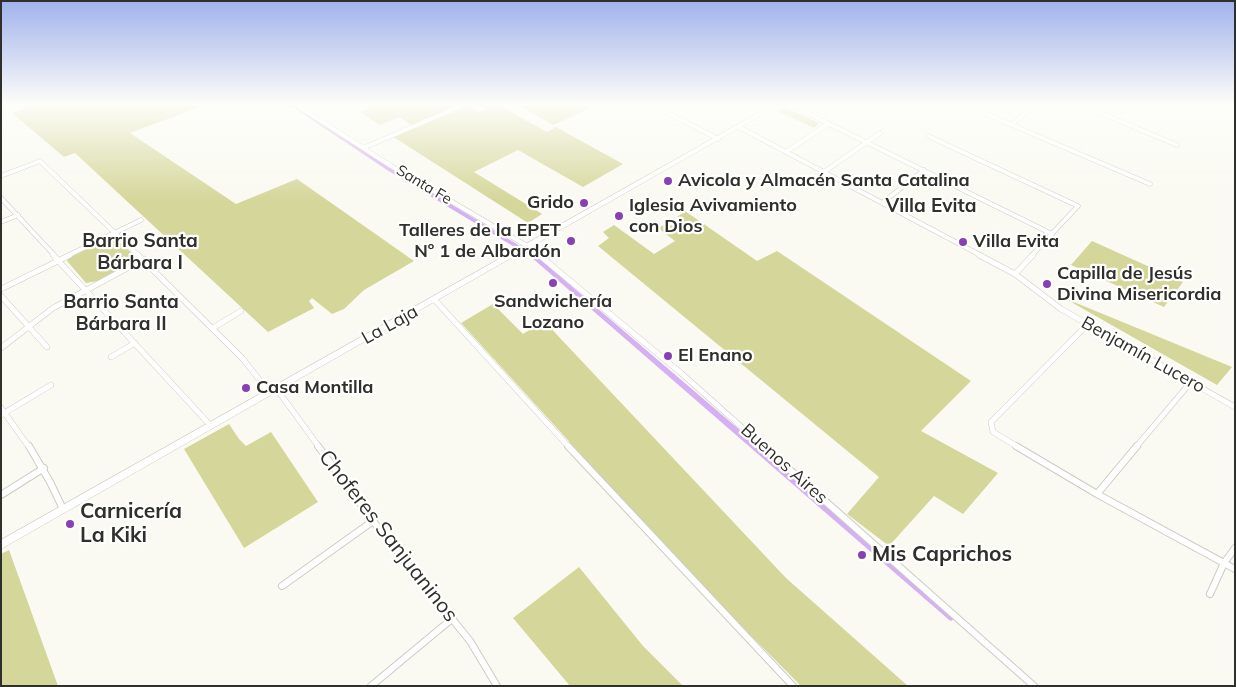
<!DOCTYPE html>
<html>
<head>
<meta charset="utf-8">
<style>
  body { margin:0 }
  #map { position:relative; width:1236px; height:687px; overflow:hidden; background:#fafaf2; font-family:Mulish,sans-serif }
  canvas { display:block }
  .frame { position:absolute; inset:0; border:2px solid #2f2f2c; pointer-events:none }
</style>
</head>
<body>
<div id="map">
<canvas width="1236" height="687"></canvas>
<div class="frame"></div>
</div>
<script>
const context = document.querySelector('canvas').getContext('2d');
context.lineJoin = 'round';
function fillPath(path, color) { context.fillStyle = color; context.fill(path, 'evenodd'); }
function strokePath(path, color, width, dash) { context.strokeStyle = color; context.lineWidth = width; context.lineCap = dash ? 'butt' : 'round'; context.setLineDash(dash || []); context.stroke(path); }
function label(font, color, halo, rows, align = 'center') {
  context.font = font + ' Mulish,sans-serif'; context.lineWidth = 4.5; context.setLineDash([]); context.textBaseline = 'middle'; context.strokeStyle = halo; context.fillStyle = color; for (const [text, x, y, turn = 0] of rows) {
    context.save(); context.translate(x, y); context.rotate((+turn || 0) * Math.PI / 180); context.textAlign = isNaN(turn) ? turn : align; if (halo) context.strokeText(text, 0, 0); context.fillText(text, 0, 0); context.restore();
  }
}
fillPath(new Path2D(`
  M38,104H208L130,133L236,204L297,179L414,261L364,290L344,309L332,314L312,298L309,301L314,308L268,332L75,153L64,157L12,113Z
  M377,104H454L460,108L467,105L479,112L486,109L478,104H497L547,132L556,127L623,164L583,187L518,150L474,172L542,214L528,223L392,136L413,126L399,117L380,125L360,112Z
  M516,104H585L590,108L553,125Z
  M784,107L819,123L814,128L778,111Z
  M685,211L757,261L777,251L971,381L921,431L998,473L963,514L934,496L889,546L847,514L879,477L598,246L609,238L603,232L614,225L654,254L675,241L658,228L668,223L680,232L690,227L677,217Z
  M111,237L115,238L135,256V260L98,281L86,283L67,261L69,258Z
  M1092,241L1183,282L1164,307L1071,265Z
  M1064,298L1232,367L1217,385Z
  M493,304L523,334L544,321L786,578L908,686H801L691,575L461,323Z
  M229,424L239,439L246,446L271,432L318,502L244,548L184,449Z
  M9,550L58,686H1V554Z
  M579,567L643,646L683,686H570L513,618Z`), '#d5d699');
fillPath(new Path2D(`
  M288,104H294L391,168L535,255L954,613L956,616L954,619L951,621L948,619L531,257L387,170Z`), '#d5b0f3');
const minorFar2 = new Path2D(`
  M295,104L391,166L529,247L540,256
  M651,104L718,139
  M789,104L1052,234
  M963,104L1150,184
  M1079,104L1177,145
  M1207,104L1211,106
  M1011,125L1037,104
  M739,127L982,256
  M928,136L1078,206L1031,256
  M363,148L466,104
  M786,152L828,124
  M824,172L880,133
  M1,176L40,161L139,256
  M1,198L55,256
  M882,203L924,170
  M1,222L18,215
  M67,256L141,220`);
const minorFar1 = new Path2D(`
  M53,255L210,425
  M138,255L243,359L269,392
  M539,255L681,373L764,447
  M979,255L1015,274L1061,309L1235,407
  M1015,274L1033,255
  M1,289L70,255
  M1,296L47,347
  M435,300L569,447
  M213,328L241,311
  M1,348L53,308L144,259
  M111,357L135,343
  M276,388L319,447
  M1,408L29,447
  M1,415L51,385
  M1018,447L993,432L991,422L1088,324
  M1136,447L1191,382`);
const minor = new Path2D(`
  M29,446L50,482L63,509
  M318,446L373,521L470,641L497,686
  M568,446L793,686
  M763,446L1034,686
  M1016,446L1097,494L1235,569
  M1097,494L1137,446
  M1,495L44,468
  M282,586L373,521
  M1210,594L1224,563L1235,548
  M371,686L453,618`);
const secondary = new Path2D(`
  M774,104H781L1,549V540Z`);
strokePath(minorFar2, '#cbccc3', 5);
strokePath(minorFar1, '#cbccc3', 6);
strokePath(minor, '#cbccc3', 8);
strokePath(secondary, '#cbccc3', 1);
strokePath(minorFar2, '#fff', 4);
strokePath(minorFar1, '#fff', 5);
strokePath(minor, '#fff', 6);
fillPath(secondary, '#fff');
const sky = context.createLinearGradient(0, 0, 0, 201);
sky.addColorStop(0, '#a0b2ec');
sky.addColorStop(0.52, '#fdfdf9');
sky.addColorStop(1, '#fdfdf900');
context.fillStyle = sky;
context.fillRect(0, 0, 1236, 201);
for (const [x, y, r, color] of [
  [668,181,5,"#8741b4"],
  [584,203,5,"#8741b4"],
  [619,216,5,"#8741b4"],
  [571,241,5,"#8741b4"],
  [963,242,5,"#8741b4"],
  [553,283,5,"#8741b4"],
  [1047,284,5,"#8741b4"],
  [668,356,5,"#8741b4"],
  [246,388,5,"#8741b4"],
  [70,524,5,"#8741b4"],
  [862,555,5,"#8741b4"]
]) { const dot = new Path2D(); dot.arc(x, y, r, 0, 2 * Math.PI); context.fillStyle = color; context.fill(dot); strokePath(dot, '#fffffe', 2); }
label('15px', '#2f2f2c', '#fffffe', [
  ["Santa Fe",424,185,31]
]);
label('bold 18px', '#2f2f2c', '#fffffe', [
  ["Avicola y Almacén Santa Catalina",678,181],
  ["Grido",574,203,"right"],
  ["Iglesia Avivamiento",629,206],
  ["con Dios",629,227],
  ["Talleres de la EPET",561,231,"right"],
  ["Nº 1 de Albardón",561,252,"right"],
  ["Villa Evita",973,242],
  ["Capilla de Jesús",1057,274],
  ["Divina Misericordia",1057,295],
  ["Sandwichería",553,302,"center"],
  ["Lozano",553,323,"center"],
  ["El Enano",678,356],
  ["Casa Montilla",256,388]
], 'left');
label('18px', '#2f2f2c', '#fffffe', [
  ["La Laja",390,325,-29],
  ["Benjamín Lucero",1143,355,29],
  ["Buenos Aires",784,464,42]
]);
label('bold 19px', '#2f2f2c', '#fffffe', [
  ["Villa Evita",931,206],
  ["Barrio Santa",140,241],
  ["Bárbara I",140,263],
  ["Barrio Santa",121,302],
  ["Bárbara II",121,324]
]);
label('bold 21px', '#2f2f2c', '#fffffe', [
  ["Carnicería",80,512],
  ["La Kiki",80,536],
  ["Mis Caprichos",872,555]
], 'left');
label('21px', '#2f2f2c', '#fffffe', [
  ["Choferes Sanjuaninos",388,536,52]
]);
</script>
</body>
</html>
